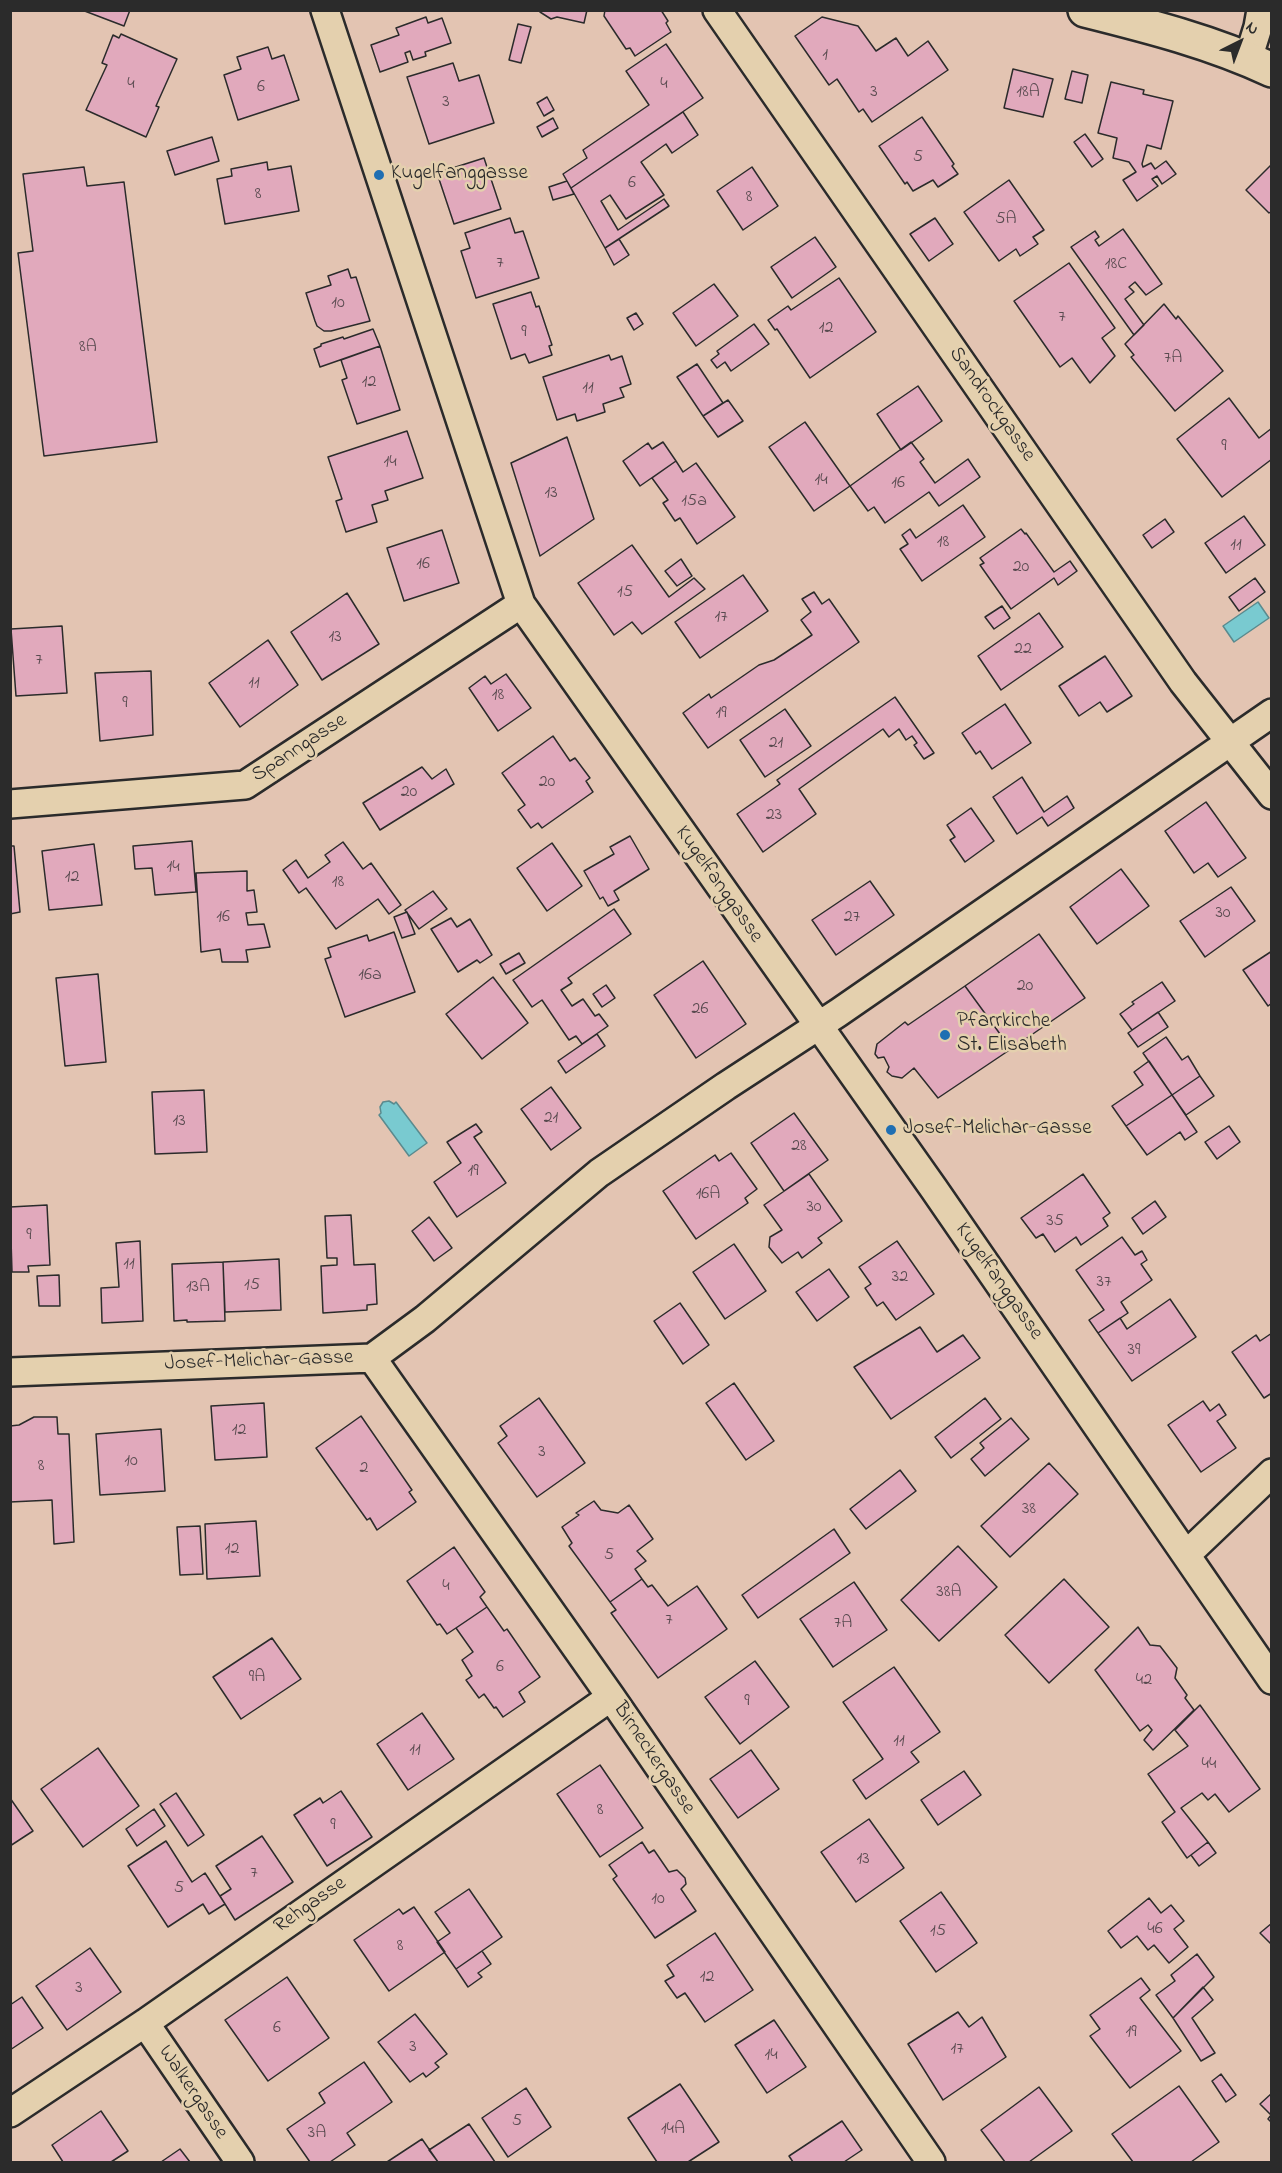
<!DOCTYPE html>
<html>
<head>
<meta charset="utf-8">
<style>
  body { margin:0 }
  #map { position:relative; width:1282px; height:2173px; overflow:hidden; background:#e3c4b2; font-family:"Indie Flower",sans-serif }
  canvas { display:block }
  .frame { position:absolute; inset:0; border:12px solid #2b2b2b; pointer-events:none }
  .north { position:absolute; left:1210px; top:12px; width:60px; height:60px; -webkit-text-stroke:4px #e4d0ae; paint-order:stroke; rotate:42deg; font-size:16px; font-weight:700; line-height:24px; text-align:center; color:#2b2b2b }
  .north::after { content:''; display:block; margin:auto; width:21px; height:27px; background:#2b2b2b; clip-path:polygon(50% 0,100% 100%,50% 72%,0 100%) }
</style>
</head>
<body>
<div id="map">
<canvas width="1282" height="2173"></canvas>
<div class="frame"></div>
<div class="north">N</div>
</div>
<script>
const context = document.querySelector('canvas').getContext('2d');
context.lineJoin = 'round';
function fillPath(path, color) { context.fillStyle = color; context.fill(path, 'evenodd'); }
function strokePath(path, color, width, dash) { context.strokeStyle = color; context.lineWidth = width; context.lineCap = dash ? 'butt' : 'round'; context.setLineDash(dash || []); context.stroke(path); }
function label(font, color, halo, rows, align = 'center') {
  context.font = font + ' "Indie Flower",sans-serif'; context.lineWidth = 5; context.setLineDash([]); context.textBaseline = 'middle'; context.strokeStyle = halo; context.fillStyle = color; for (const [text, x, y, turn = 0] of rows) {
    context.save(); context.translate(x, y); context.rotate((+turn || 0) * Math.PI / 180); context.textAlign = isNaN(turn) ? turn : align; if (halo) context.strokeText(text, 0, 0); context.fillText(text, 0, 0); context.restore();
  }
}
const water = new Path2D(`
  M1258,602L1269,618L1234,642L1223,626Z
  M389,1101L394,1104L396,1102L427,1143L409,1156L379,1115L381,1113L380,1107L383,1102Z`);
fillPath(water, '#79cad0');
strokePath(water, '#5a8a8e', 1.5);
const building = new Path2D(`
  M82,10H130L124,26Z
  M541,10H587L584,23L557,17L551,19L540,12Z
  M605,10H661L668,21L666,23L671,32L635,56L630,48L626,49L604,16Z
  M426,17L428,23L442,18L451,43L425,52L426,56L413,60L410,51L405,53L408,62L380,72L371,45L399,35L396,28Z
  M822,17L858,26L876,51L896,38L908,56L928,41L948,70L872,122L863,109L859,112L837,79L829,85L795,36Z
  M518,24L531,27L521,63L509,60Z
  M121,34L177,59L156,106L159,107L146,137L86,110L107,65L102,63L113,35L119,38Z
  M666,44L703,98L571,188L563,174L587,158L583,150L649,105L626,71Z
  M268,47L272,59L284,55L299,100L238,120L224,75L241,69L237,57Z
  M453,63L459,81L479,75L494,123L429,144L407,77Z
  M1013,69L1053,79L1043,117L1004,108Z
  M1072,71L1088,75L1082,103L1065,99Z
  M1111,82L1144,90L1143,94L1173,101L1161,149L1147,145L1142,164L1143,167L1151,163L1155,169L1166,161L1176,174L1162,184L1157,176L1152,179L1158,186L1137,201L1123,180L1136,172L1129,162L1113,158L1117,138L1098,133Z
  M547,97L554,110L544,116L537,103Z
  M683,112L698,135L672,153L666,144L641,162L664,195L626,219L610,195L601,201L618,230L664,199L669,206L605,248L571,188Z
  M922,117L954,164L952,166L958,174L938,187L933,180L913,191L907,182L905,184L879,146Z
  M553,118L558,128L542,137L537,127Z
  M1085,134L1103,159L1092,167L1074,142Z
  M212,137L219,161L175,175L167,151Z
  M484,158L501,209L454,224L437,173Z
  M267,162L268,170L291,166L299,211L225,224L217,179L232,176L231,169Z
  M1272,164V211L1269,213L1246,190Z
  M84,167L87,186L124,182L157,442L44,456L18,253L33,251L23,174Z
  M752,167L778,206L743,230L717,191Z
  M1009,180L1044,230L1033,237L1038,244L1020,256L1016,249L999,261L964,212Z
  M567,181L574,194L553,200L549,187Z
  M510,218L515,233L523,231L539,278L476,298L461,251L470,248L465,233Z
  M935,218L953,244L929,261L910,234Z
  M1123,229L1162,284L1146,295L1135,282L1129,287L1134,292L1125,299L1144,325L1134,335L1071,247L1095,231L1099,237L1095,240L1099,246Z
  M815,237L836,267L792,298L771,267Z
  M619,239L629,255L614,265L605,248Z
  M1069,263L1115,328L1102,338L1115,356L1090,383L1072,358L1060,367L1014,301Z
  M348,269L351,278L356,277L370,321L331,331H324L317,326L315,321L306,293L331,285L328,276Z
  M839,278L876,332L810,378L777,329L775,330L768,320L788,306L791,310Z
  M714,284L738,316L696,346L673,313Z
  M531,292L536,307L539,306L552,345L549,346L552,355L529,363L525,354L511,359L493,304Z
  M1164,304L1176,319L1178,316L1223,371L1175,411L1131,357L1134,355L1125,344Z
  M636,313L643,324L634,330L627,318Z
  M754,324L769,344L731,371L725,362L717,368L711,360L719,354L717,351Z
  M373,329L380,346L320,367L314,349L321,346V344L343,337L344,339Z
  M380,346L400,410L357,424L342,380L347,378L341,360Z
  M609,355L611,360L622,356L631,384L620,388L624,397L603,404L605,412L577,421L575,414L557,420L543,377Z
  M697,364L723,403L703,416L677,377Z
  M918,386L942,421L901,450L877,414Z
  M1229,398L1259,438L1272,428V459L1222,497L1177,439Z
  M728,400L743,421L718,437L703,416Z
  M805,422L850,486L814,511L769,447Z
  M407,431L423,478L385,491L388,500L372,505L377,522L346,532L336,501L342,499L328,457Z
  M567,437L594,519L540,556L511,463Z
  M663,442L676,461L640,486L623,461L648,443L652,449Z
  M911,442L924,459L920,462L935,483L968,459L980,477L939,506L929,492L885,523L874,507L868,511L850,486Z
  M676,461L683,472L696,463L735,517L697,544L680,518L675,521L663,503L668,500L652,478Z
  M963,505L985,537L922,581L900,549L908,544L902,535L910,529L916,538Z
  M1244,516L1265,545L1226,573L1205,543Z
  M1165,519L1174,532L1152,548L1143,535Z
  M1021,529L1025,534L1026,533L1054,572L1070,561L1077,571L1058,585L1054,578L1011,609L980,565L984,563L980,558Z
  M442,530L459,583L404,601L387,548Z
  M632,545L669,597L694,578L705,589L642,634L632,622L614,635L578,583Z
  M681,559L692,576L677,586L665,571Z
  M743,575L768,611L700,658L675,622Z
  M1255,578L1265,592L1239,611L1229,597Z
  M814,592L822,604L829,599L859,642L708,748L683,713L709,694L711,698L759,665L774,660L812,635L801,620L811,612L802,599Z
  M347,593L379,644L322,680L291,632Z
  M1002,606L1010,618L994,629L985,617Z
  M1039,613L1063,647L1001,690L978,656Z
  M62,626L67,693L16,696L11,629Z
  M268,640L298,685L240,727L209,683Z
  M1105,656L1132,696L1107,712L1100,702L1079,716L1059,686Z
  M151,671L153,735L100,741L95,673Z
  M506,674L531,708L498,731L469,688L485,676L491,684Z
  M895,697L934,753L924,759L914,745L917,743L912,736L906,740L899,729L889,737L883,729L799,789L816,814L763,852L737,814L780,784L777,780Z
  M1005,704L1031,743L992,769L980,751L976,754L962,733Z
  M785,709L811,746L765,777L740,740Z
  M553,736L570,761L575,758L590,778L586,781L593,792L542,828L538,823L531,828L518,810L525,805L502,773Z
  M422,767L432,779L446,769L454,784L380,830L363,803Z
  M1022,777L1044,812L1067,796L1074,808L1048,826L1042,817L1017,834L993,797Z
  M1206,802L1246,858L1218,877L1208,863L1194,873L1165,831Z
  M971,808L994,841L965,862L950,840L955,837L947,825Z
  M630,836L649,869L614,891L619,900L608,906L603,897L600,899L584,871L614,854L610,847Z
  M192,841L196,892L155,895L152,868L135,869L133,846Z
  M343,842L363,869L371,863L401,905L389,914L378,899L336,929L306,888L299,893L283,870L296,860L308,878L330,862L325,855Z
  M552,843L582,886L547,911L517,868Z
  M94,844L102,905L49,910L42,851Z
  M10,846H14L20,912L10,914Z
  M1121,869L1149,906L1097,944L1070,907Z
  M247,871V891L254,890L257,912L246,913L248,925L264,924L270,947L246,950L248,962H222L220,949L201,952L196,873Z
  M870,881L894,915L836,955L812,920Z
  M1231,887L1255,921L1205,957L1180,921Z
  M433,891L447,909L419,929L405,910Z
  M614,909L631,934L568,978L572,983L561,990L572,1006L583,999L595,1016L599,1014L608,1026L582,1044L576,1036L569,1040L542,1000L532,1007L513,980Z
  M407,912L415,934L402,938L394,917Z
  M451,918L457,927L470,919L492,955L480,963L477,960L458,972L431,929Z
  M394,932L415,992L345,1017L325,959L331,957L328,948L367,935L369,941Z
  M1039,934L1085,998L1011,1049L965,986Z
  M1272,951V1003L1268,1006L1243,970Z
  M519,953L525,963L506,974L500,964Z
  M703,961L746,1024L696,1058L654,995Z
  M98,974L106,1062L65,1066L56,978Z
  M493,977L528,1023L482,1059L446,1014Z
  M1162,982L1175,1001L1132,1030L1120,1014L1134,1004L1132,1002Z
  M606,985L615,998L602,1007L593,994Z
  M965,986L1011,1049L938,1098L914,1068L902,1078L892,1076L887,1072L889,1067L884,1057L878,1058L875,1054L877,1044L905,1022L908,1025Z
  M1158,1012L1168,1027L1138,1047L1128,1033Z
  M597,1034L605,1046L566,1073L558,1061Z
  M1166,1037L1182,1060L1188,1056L1200,1076L1172,1095L1143,1053Z
  M1149,1061L1172,1095L1126,1126L1112,1106L1143,1085L1134,1072Z
  M1200,1076L1214,1096L1186,1115L1172,1095Z
  M551,1087L581,1128L551,1150L521,1109Z
  M204,1090L207,1152L155,1154L152,1092Z
  M1172,1095L1197,1132L1185,1140L1180,1132L1147,1155L1126,1126Z
  M794,1113L828,1160L784,1191L751,1143Z
  M476,1124L482,1132L474,1137L506,1183L457,1217L434,1182L461,1163L447,1142Z
  M1229,1126L1240,1142L1217,1159L1205,1142Z
  M731,1153L757,1189L745,1198L748,1203L696,1239L663,1191L715,1155L719,1161Z
  M809,1174L842,1221L818,1238L822,1243L802,1258L798,1252L782,1263L769,1247L770,1237L782,1230L764,1205Z
  M1083,1174L1110,1213L1103,1218L1108,1226L1081,1245L1076,1237L1055,1252L1043,1234L1036,1238L1021,1218Z
  M1155,1201L1166,1217L1143,1234L1132,1218Z
  M47,1205L50,1265L28,1266L29,1272H12L10,1207Z
  M351,1215L354,1265L375,1264L377,1304L367,1305V1310L323,1313L321,1266L337,1265V1258H327L325,1216Z
  M429,1217L452,1248L434,1261L412,1231Z
  M1122,1237L1135,1255L1142,1251L1147,1260L1141,1264L1152,1280L1121,1302L1128,1313L1098,1333L1089,1320L1104,1310L1076,1270Z
  M140,1241L143,1321L102,1323L101,1288L119,1287L116,1243Z
  M897,1241L934,1294L896,1320L883,1302L877,1306L865,1288L871,1284L859,1267Z
  M734,1244L766,1291L725,1319L693,1272Z
  M279,1259L281,1310L225,1312L223,1262Z
  M223,1262L225,1321L187,1322V1320L174,1321L172,1264Z
  M829,1269L849,1297L817,1321L796,1292Z
  M59,1275L60,1306H39L37,1276Z
  M1170,1299L1196,1337L1132,1381L1098,1333L1120,1318L1127,1329Z
  M680,1303L709,1345L683,1364L654,1321Z
  M920,1327L937,1352L963,1335L980,1358L891,1419L854,1367Z
  M1272,1333V1393L1264,1398L1232,1352L1256,1335L1260,1341Z
  M734,1383L774,1441L746,1460L706,1403Z
  M539,1398L585,1463L537,1497L498,1443L507,1436L500,1426Z
  M985,1398L1001,1419L951,1458L935,1437Z
  M1203,1401L1210,1411L1219,1404L1226,1415L1217,1421L1236,1448L1201,1472L1168,1425Z
  M264,1403L267,1457L215,1460L211,1406Z
  M361,1416L412,1490L409,1492L416,1502L377,1530L370,1518L367,1520L316,1448Z
  M34,1417H57L58,1434H69L74,1542L54,1544L52,1500L10,1502V1426L19,1425Z
  M1011,1418L1029,1439L985,1476L971,1459L984,1448L980,1443Z
  M161,1429L165,1491L100,1495L96,1434Z
  M1049,1463L1078,1494L1010,1557L981,1526Z
  M900,1470L916,1491L866,1529L850,1509Z
  M594,1501L601,1510L618,1513L629,1505L653,1539L637,1551L646,1561L635,1569L642,1579L610,1602L569,1546L572,1543L562,1527L579,1515L576,1513Z
  M256,1521L260,1576L207,1579L205,1524Z
  M200,1526L203,1574L180,1575L177,1527Z
  M834,1529L850,1553L758,1618L742,1595Z
  M958,1546L997,1587L939,1641L901,1600Z
  M454,1547L485,1592L480,1597L487,1607L447,1634L440,1624L437,1625L407,1581Z
  M642,1579L648,1587L652,1585L668,1606L697,1586L727,1629L658,1678L611,1613L616,1610L610,1602Z
  M1064,1579L1109,1627L1049,1683L1005,1635Z
  M854,1582L887,1630L833,1667L800,1619Z
  M487,1607L504,1631L507,1629L540,1677L519,1692L525,1702L503,1717L496,1707L494,1708L484,1694L479,1698L466,1680L472,1676L462,1660L473,1652L456,1628Z
  M1138,1627L1150,1645L1160,1646L1177,1668L1175,1678L1187,1695L1185,1698L1194,1710L1153,1750L1144,1740L1152,1730L1148,1725L1140,1731L1095,1670Z
  M272,1638L301,1679L241,1719L213,1677Z
  M755,1661L789,1707L740,1744L705,1697Z
  M894,1667L940,1732L911,1752L919,1762L866,1799L853,1780L883,1759L843,1702Z
  M1200,1705L1260,1789L1229,1812L1215,1794L1208,1800L1202,1793L1181,1808L1208,1842L1187,1858L1162,1822L1175,1812L1148,1774L1188,1746L1175,1730Z
  M422,1713L454,1759L408,1790L377,1744Z
  M98,1748L139,1806L83,1847L41,1789Z
  M751,1750L779,1789L738,1818L710,1779Z
  M600,1765L643,1828L600,1857L557,1794Z
  M964,1771L981,1795L938,1825L921,1800Z
  M341,1791L372,1837L327,1866L294,1815L320,1798L323,1803Z
  M176,1793L204,1835L188,1846L160,1804Z
  M10,1798L33,1831L10,1846Z
  M154,1809L165,1826L137,1846L126,1829Z
  M869,1819L904,1868L856,1902L821,1852Z
  M262,1836L293,1882L235,1920L220,1896L231,1889L216,1866Z
  M166,1841L192,1882L205,1873L225,1904L209,1914L203,1904L168,1927L128,1866Z
  M642,1842L649,1853L654,1850L669,1872L677,1870L685,1878L686,1884L681,1889L696,1911L655,1938L613,1879L617,1876L609,1865Z
  M1208,1842L1216,1853L1199,1866L1191,1855Z
  M469,1889L502,1937L456,1969L437,1942L450,1933L435,1912Z
  M941,1892L977,1943L936,1972L900,1921Z
  M1149,1898L1161,1913L1171,1905L1184,1921L1174,1929L1188,1947L1169,1963L1154,1945L1148,1950L1137,1936L1121,1948L1108,1931Z
  M414,1907L445,1952L389,1991L354,1940L399,1909L403,1914Z
  M1272,1923V1945L1260,1933Z
  M715,1933L753,1990L705,2022L685,1993L677,1998L665,1981L674,1976L667,1965Z
  M90,1948L121,1992L67,2030L36,1986Z
  M482,1951L491,1964L478,1973L482,1977L468,1987L456,1969Z
  M1197,1954L1214,1977L1173,2018L1156,1995L1175,1981L1171,1975Z
  M287,1977L329,2038L268,2081L225,2020Z
  M1141,1978L1150,1990L1140,1998L1181,2051L1130,2088L1090,2036L1100,2029L1090,2015Z
  M1203,1987L1213,2000L1192,2018L1215,2053L1201,2061L1173,2018Z
  M22,1997L43,2028L10,2050V2005Z
  M958,2012L969,2027L982,2017L1006,2057L943,2100L908,2044Z
  M415,2014L447,2054L435,2063L439,2067L426,2077L423,2073L410,2082L378,2042Z
  M774,2020L806,2067L767,2093L735,2045Z
  M364,2062L392,2102L347,2133L355,2145L330,2162H310L287,2129L325,2103L319,2093Z
  M1221,2074L1236,2095L1226,2102L1212,2081Z
  M680,2084L719,2142L688,2162H657L628,2118Z
  M1179,2086L1219,2142L1191,2162H1133L1112,2134Z
  M1039,2087L1072,2131L1029,2162H1005L981,2130Z
  M526,2088L551,2127L508,2157L482,2118Z
  M1272,2093V2123L1268,2119L1271,2115L1260,2104Z
  M101,2111L128,2151L111,2162H63L52,2145Z
  M842,2121L862,2150L844,2162H793L789,2156Z
  M469,2124L495,2162H438L429,2150Z
  M422,2139L438,2162H387Z
  M180,2149L190,2162H161Z`);
fillPath(building, '#e1a9bc');
strokePath(building, '#2b2b2b', 1.5);
const street = new Path2D(`
  M325,10L521,604L934,1189L1272,1680
  M717,10L1183,682L1272,795
  M1248,59L1258,27L1261,10
  M10,804L245,785L521,604
  M372,1358L611,1697L931,2162
  M10,1372L372,1358L425,1319L599,1173L726,1086L838,1013L1272,713
  M1186,1555L1272,1473
  M145,2023L240,2162
  M10,2113L145,2023L611,1697`);
const secondary = new Path2D(`
  M1085,10C1149,26 1212,42 1272,70`);
strokePath(street, '#2b2b2b', 32);
strokePath(secondary, '#2b2b2b', 38);
strokePath(street, '#e4d0ae', 27);
strokePath(secondary, '#e4d0ae', 33);
for (const [x, y, r, color] of [
  [379,175,6,"#1f6fb2"],
  [945,1035,6,"#1f6fb2"],
  [891,1130,6,"#1f6fb2"]
]) { const dot = new Path2D(); dot.arc(x, y, r, 0, 2 * Math.PI); context.fillStyle = color; context.fill(dot); strokePath(dot, '#e4d0ae', 2); }
label('18px', '#584a4f', null, [
  ["1",825,56],
  ["4",131,85],
  ["4",664,85],
  ["6",261,88],
  ["3",874,93],
  ["18A",1028,93],
  ["3",446,103],
  ["5",918,158],
  ["6",632,184],
  ["8",258,195],
  ["8",749,198],
  ["5A",1006,220],
  ["7",500,264],
  ["18C",1116,265],
  ["10",338,304],
  ["7",1062,318],
  ["12",826,329],
  ["9",524,333],
  ["8A",88,348],
  ["7A",1173,359],
  ["12",369,383],
  ["11",588,389],
  ["9",1224,447],
  ["14",390,463],
  ["14",821,481],
  ["16",898,484],
  ["13",551,494],
  ["15a",694,502],
  ["18",943,543],
  ["11",1236,546],
  ["16",423,565],
  ["20",1021,568],
  ["15",625,593],
  ["17",721,618],
  ["13",335,638],
  ["22",1023,650],
  ["7",39,661],
  ["11",254,684],
  ["18",498,696],
  ["9",125,704],
  ["19",721,714],
  ["21",776,744],
  ["20",547,783],
  ["20",409,793],
  ["23",774,816],
  ["14",173,868],
  ["12",72,878],
  ["18",338,883],
  ["30",1223,914],
  ["16",223,918],
  ["27",852,918],
  ["16a",370,976],
  ["20",1025,987],
  ["26",700,1010],
  ["21",551,1119],
  ["13",179,1122],
  ["28",799,1147],
  ["19",473,1172],
  ["16A",708,1195],
  ["30",814,1208],
  ["35",1055,1222],
  ["9",29,1236],
  ["11",129,1265],
  ["32",900,1278],
  ["37",1104,1283],
  ["15",252,1286],
  ["13A",198,1288],
  ["39",1134,1351],
  ["12",239,1431],
  ["3",542,1453],
  ["10",131,1462],
  ["8",41,1467],
  ["2",364,1469],
  ["38",1029,1510],
  ["12",232,1550],
  ["5",609,1556],
  ["4",446,1587],
  ["38A",949,1593],
  ["7",669,1621],
  ["7A",843,1624],
  ["6",500,1668],
  ["9A",257,1678],
  ["42",1144,1681],
  ["9",747,1702],
  ["11",899,1742],
  ["11",415,1751],
  ["44",1209,1765],
  ["8",600,1811],
  ["9",333,1826],
  ["13",863,1860],
  ["7",254,1874],
  ["5",179,1889],
  ["10",658,1900],
  ["46",1155,1930],
  ["15",938,1932],
  ["8",400,1947],
  ["12",707,1978],
  ["3",79,1989],
  ["6",277,2029],
  ["19",1131,2033],
  ["3",413,2048],
  ["17",957,2050],
  ["14",771,2056],
  ["5",517,2122],
  ["14A",673,2130],
  ["3A",317,2134]
]);
label('21px', '#2b2b2b', '#e4d0ae', [
  ["Kugelfanggasse",391,175],
  ["Pfarrkirche",957,1023],
  ["St. Elisabeth",957,1047],
  ["Josef-Melichar-Gasse",903,1130]
], 'left');
label('21px', '#2b2b2b', '#e4d0ae', [
  ["Sandrockgasse",991,405,55],
  ["Spanngasse",300,749,-33],
  ["Kugelfanggasse",718,885,55],
  ["Kugelfanggasse",998,1282,55],
  ["Josef-Melichar-Gasse",259,1362,-2],
  ["Birneckergasse",653,1759,56],
  ["Rehgasse",311,1906,-35],
  ["Walkergasse",192,2093,56]
]);
</script>
</body>
</html>
